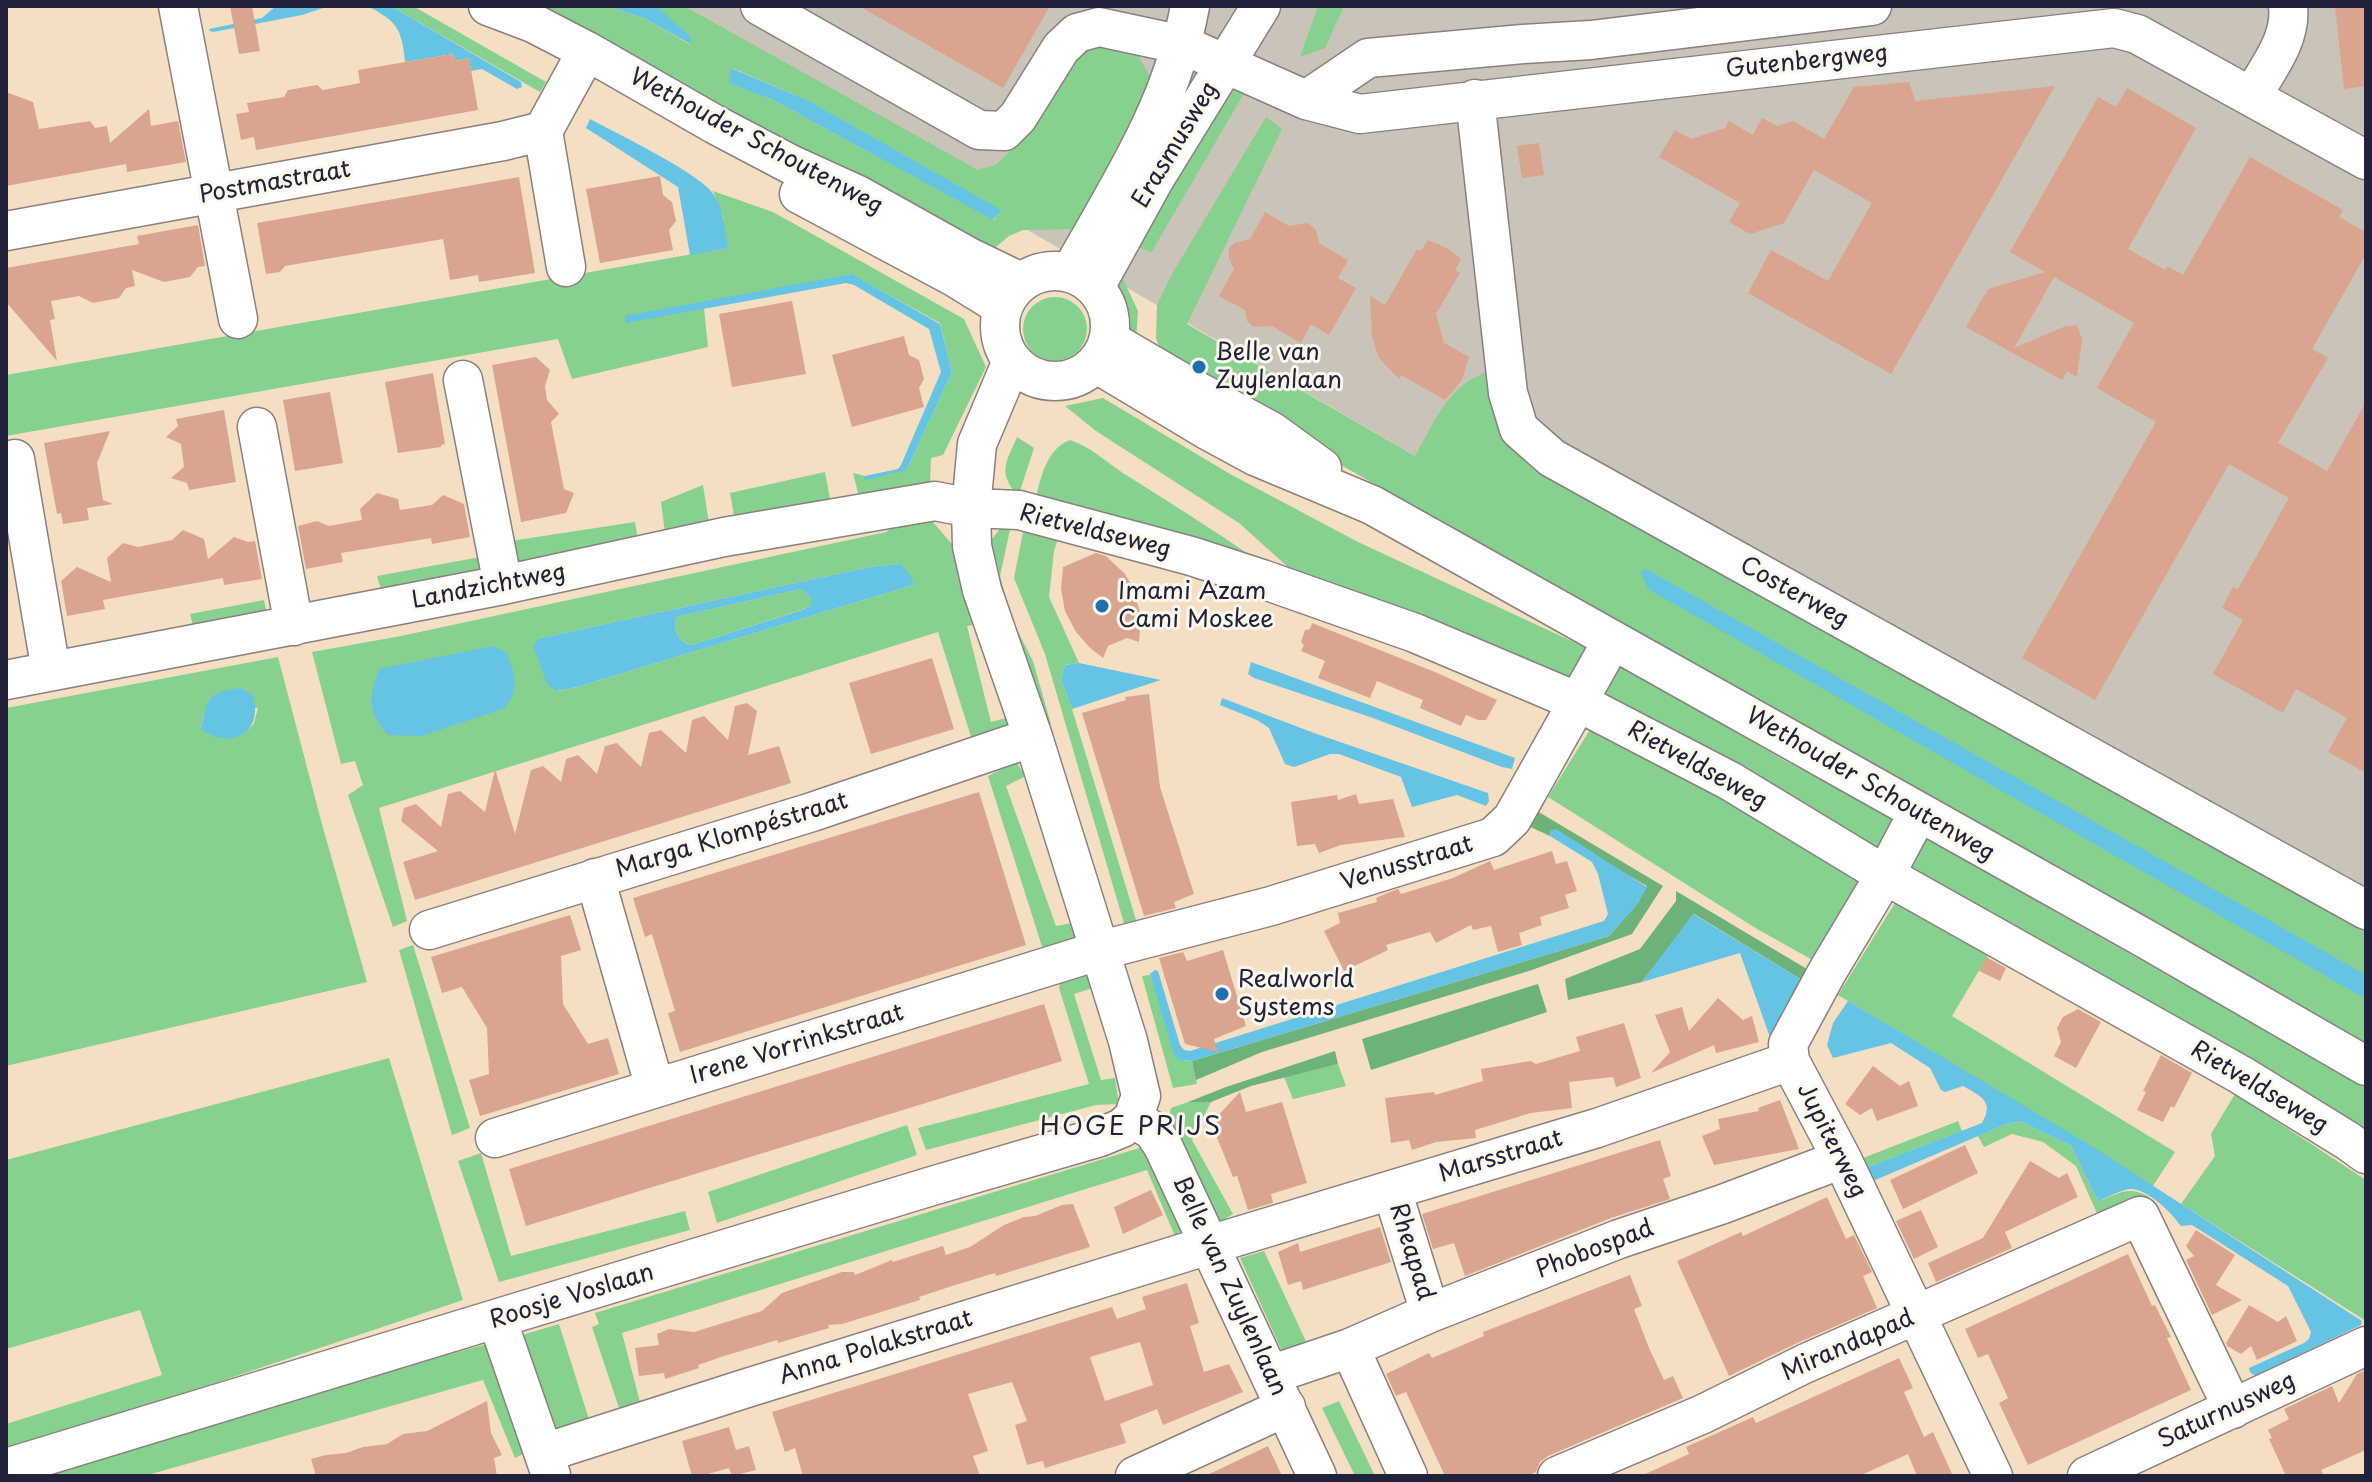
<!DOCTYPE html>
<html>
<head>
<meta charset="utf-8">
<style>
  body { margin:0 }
  #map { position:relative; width:2372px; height:1482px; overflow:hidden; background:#f4dfc3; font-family:"Playpen Sans",sans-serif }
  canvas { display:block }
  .frame { position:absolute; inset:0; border:8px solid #22223b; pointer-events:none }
</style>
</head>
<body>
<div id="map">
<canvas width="2372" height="1482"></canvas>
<div class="frame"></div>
</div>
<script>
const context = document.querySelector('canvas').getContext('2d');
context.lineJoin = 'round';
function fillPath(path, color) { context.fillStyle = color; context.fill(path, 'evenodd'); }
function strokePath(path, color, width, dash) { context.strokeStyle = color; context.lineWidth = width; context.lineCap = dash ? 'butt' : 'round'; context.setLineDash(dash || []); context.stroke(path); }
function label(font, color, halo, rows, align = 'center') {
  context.font = font + ' "Playpen Sans",sans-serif'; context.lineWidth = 6; context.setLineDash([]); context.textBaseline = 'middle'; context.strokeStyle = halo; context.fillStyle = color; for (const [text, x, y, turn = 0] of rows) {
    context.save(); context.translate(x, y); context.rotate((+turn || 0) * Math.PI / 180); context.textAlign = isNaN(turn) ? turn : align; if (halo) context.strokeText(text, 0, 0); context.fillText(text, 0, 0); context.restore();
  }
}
fillPath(new Path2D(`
  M638,6H2366V1011L1076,258Z`), '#c9c3b8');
fillPath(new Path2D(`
  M391,6H413L546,82L540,92Z
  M518,6H606L644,18L689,44L690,36L654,6H684L978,170L997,164L1018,143L1073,53L1109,44L1138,56L1156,86L1081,229L1023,230L1009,236L991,251ZM732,68L809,101L1000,210L994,220L775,101L730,83Z
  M1318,6H1344L1325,48L1300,57Z
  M1235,90H1246L1151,253L1132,243L1225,95Z
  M1266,117L1282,129L1187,324L1415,456C1440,413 1448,382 1499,368L1509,434L2366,926V1053L1165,364L1156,338L1157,305L1172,274Z
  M713,191L773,212L964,319L986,367L943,455L931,458L930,483L859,497L853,473L865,476L863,479L908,467L952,372L940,323L851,274L704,308L708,347L572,379L558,339L6,436V375L727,248L723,217Z
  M1122,277L1138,311L1136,342L1126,339L1116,286Z
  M1023 329a32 32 0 1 1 64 0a32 32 0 1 1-64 0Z
  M1103,398L1230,474L1358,542L1591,650L1573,685L1289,568L1239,523L1096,431L1065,406Z
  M1017,437L1034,448L1018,497C998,471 1005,465 1017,437Z
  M1070,440C1091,447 1105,461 1123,473C1169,502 1215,531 1260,562L1034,505C1040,482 1045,449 1070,440Z
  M825,472L831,504L736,526L730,493Z
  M703,485L710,530L665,533L661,502Z
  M932,521L957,550L979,624L967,626L991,722L1006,718L1013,734L973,743L938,632L379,808L407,921L393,927L348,795L363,785L355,761L341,764L312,652L401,636L886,532L896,525ZM900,564L913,585L577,687L558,691L541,638L869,567Z
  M635,522L639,546L513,572L504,542Z
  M1011,525L1000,576L1013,622L1033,661L1051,724L1041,728L988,544L999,530Z
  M1024,527L1059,535L1054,551L1049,597L1079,663L1065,665L1061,679L1072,709L1140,933L1128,937L1045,654L1014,578Z
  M480,557L478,576L382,594L377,576Z
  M801,589L811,598V605L801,610L692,645C678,642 673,631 676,617Z
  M264,600L267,615L194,630L190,614Z
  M278,657L323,828L367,982L6,1066V708ZM258,708L254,723L248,730L201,729L204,714Z
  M1621,666L1787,762L1899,820L1879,853L1602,699Z
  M1591,728L1700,783L1869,881L1818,963L1757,929L1548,797Z
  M1016,762L1026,776L1006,786L1056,926L1072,923L1080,945L1044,953L988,776Z
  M1921,832L2012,884L2050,909L2366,1087V1143L1903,867Z
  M1898,898L1990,952L1952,1016L2175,1152L2153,1186L1838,995Z
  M413,945L470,1128L452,1135L399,950Z
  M1088,966L1096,987L1074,994L1101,1080L1115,1078L1119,1104L1096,1105L926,1150L918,1128L1089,1084L1059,988L1062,973Z
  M1150,975L1185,1061H1192L1197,1084L1173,1088L1142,976Z
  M389,1058L463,1300L6,1453V1424L162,1375L140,1310L6,1349V1160Z
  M1338,1064L1346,1086L1293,1099L1284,1077Z
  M2235,1094L2366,1180V1321L2181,1204L2215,1156L2211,1134Z
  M1188,1102H1211L1192,1140L1233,1214L1218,1223L1165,1131L1171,1108Z
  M1958,1121L1962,1131L1868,1167L1863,1158Z
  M2020,1121L2071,1146L2098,1201C2121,1193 2127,1185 2150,1197L2100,1220L2076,1166L2043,1142L2012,1134L1984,1147L1978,1136L2004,1125Z
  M907,1125L917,1155L717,1223L708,1192Z
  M1146,1146L1186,1236L1177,1241L1147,1170L622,1333L641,1406L621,1414L592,1327L599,1324L595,1313Z
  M481,1153L511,1256L685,1211L690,1230L499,1282L458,1161Z
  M1264,1251L1310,1350L1286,1360L1240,1258Z
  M559,1324L593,1432L558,1443L519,1336Z
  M487,1344L529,1451L515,1458L483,1380L144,1476H22L183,1426Z
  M1339,1401L1375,1476H1355L1322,1408Z`), '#87d18e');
fillPath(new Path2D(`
  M1532,808L1663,886L1632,934L1529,971L1262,1052L1196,1080L1192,1061L1609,936L1637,904L1647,886L1551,831L1550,836L1526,825Z
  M1676,891L1812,972L1807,983L1694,914L1642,982L1568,1000L1565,979L1640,949L1676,901Z
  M1538,984L1547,1012L1371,1070L1362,1039Z
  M1335,1051L1338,1064L1251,1086L1211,1102H1188L1226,1087Z`), '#6db379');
fillPath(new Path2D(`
  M276,6H329L302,15L213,32L210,31L209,29L262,18Z
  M367,6H391L521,82L522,87L517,89L482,69L471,71L469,58L455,61L453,54L405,62C402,29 397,21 367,6Z
  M606,6H656L691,37L690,44L644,18Z
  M731,68L809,101L1001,210L993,220L775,101L729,83Z
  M590,119C616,133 703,175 714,195C724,211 725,230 728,248L690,255L678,187L586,128Z
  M852,274L940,324L952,372L908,467L903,471L866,480L863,479L865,476L898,469L901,465L941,372L929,329L854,285L846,283L626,323L625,316Z
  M900,564L912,577L913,585L577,687L557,691L547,684L533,645L541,638L869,567ZM801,589L811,598V605L802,610L692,645C678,643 673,630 676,617Z
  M1646,569L2366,975V999L1648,589L1641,573Z
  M493,646L507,653C514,676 522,690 503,709L421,736L388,735C367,712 369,696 379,669Z
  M1251,662L1515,758L1512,769L1502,767L1373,718L1254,678L1248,674Z
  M1079,663L1161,680L1072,709L1061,679L1065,665Z
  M240,688L252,694C266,733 229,751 201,729C208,698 206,693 240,688Z
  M1222,698L1314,733L1488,793L1489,801L1486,806L1457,795L1412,807L1401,777L1339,754H1330L1294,767L1285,764L1269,728L1257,720L1220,705Z
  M1556,829L1647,887L1639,902L1609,936L1192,1061L1179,1060L1174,1055L1150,974L1155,970L1158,971L1180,1045L1184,1050L1190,1051L1604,921L1608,914L1598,874L1592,862L1550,836L1551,830Z
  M1693,914L1807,983L1772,1043L1740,953L1642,982Z
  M1848,1001L2090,1145L2362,1321L2361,1325L2255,1376L2250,1372L2249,1368L2304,1343L2309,1339L2311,1332L2288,1286L2192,1225L2181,1226C2172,1213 2146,1187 2129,1189C2121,1190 2106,1198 2098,1201L2071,1146L2020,1121L2004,1125L1873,1181L1867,1169L1868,1167L1982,1123C1995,1101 1980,1096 1963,1086L1945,1092L1941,1090L1930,1068L1891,1043L1833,1058L1827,1045L1833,1023Z`), '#65c4e3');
fillPath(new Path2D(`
  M230,6H252L260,51L239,54Z
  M859,6H1050L1003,88Z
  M2335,6H2366V86L2344,89Z
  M453,54L455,61L469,58L478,110L256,150L254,137L241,140L236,114L249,112L247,103L284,97L288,90L317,85L323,90L360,83L358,70Z
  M1909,82L1915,101L2055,86L1891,374L1748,293L1771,250L1828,281L1872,203L1814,170L1784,223L1750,234L1729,222L1740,203L1659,157L1675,130L1691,139L1725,128L1729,121L1753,135L1762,118L1777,126L1793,121L1824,139L1854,87Z
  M2127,88L2196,128L2128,249L2165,270L2167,266L2183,275L2250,157L2343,210L2339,217L2366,232V254L2312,349L2328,358L2278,443L2327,471L2366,402V773L2328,752L2347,718L2296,689L2283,713L2213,674L2243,620L2222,608L2233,587L2238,589L2289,498L2229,464L2095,700L2022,658L2156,422L2097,388L2134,323L2054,277L2014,348L2066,326L2077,325L2082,339L2077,377L2067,371L2062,380L1966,327L1988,289L2045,272L2010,252L2098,97L2116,107Z
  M6,92L33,102L39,129L90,121L95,128L107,126L110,143L149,109L151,126L178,121L186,162L127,172L126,164L6,186Z
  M1539,143L1544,175L1522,178L1517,146Z
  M660,176L663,195L672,202L676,221L669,230L673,250L600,263L586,189Z
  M519,177L535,273L479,282L478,275L450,280L443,239L285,266L280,272L266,274L257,223Z
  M1265,212L1289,226L1307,223L1311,225L1316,230L1319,243L1348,260L1338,278L1356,288L1329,335L1311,324L1301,343L1272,326L1254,327L1247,321L1245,310L1219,296L1234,269L1229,259V248L1235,243L1250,239Z
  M198,225L205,266L198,267L190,277L164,282L132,270L135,286L126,288L119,298L93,303L79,296L51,301L55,319L50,320L57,361L6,302V268L139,244L137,236Z
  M1428,240L1447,248L1461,259L1455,270L1460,273L1436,314L1444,343L1469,357L1462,380L1445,400L1401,375L1399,379L1379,358L1372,337L1370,296L1385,305L1417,249L1421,251Z
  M792,301L806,374L732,387L719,314Z
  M904,336L909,355L919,360L924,379L919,388L924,407L852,427L832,355Z
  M536,357L550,370L545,386L547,400L559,414L551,422L564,489L574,493L566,513L521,522L492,365Z
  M433,373L445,444L441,445V447L398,453L385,382Z
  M330,392L343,463L295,471L283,400Z
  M224,410L236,482L189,490L187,483L171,478L184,467L181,444L166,437L178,426L176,419Z
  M110,431L97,463L103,500L113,504L87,508L89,520L63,524L61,513L57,514L44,443Z
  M377,493L398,499L400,510L432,505L443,495L464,504L470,537L432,544L431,538L341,553L343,562L306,569L298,526L317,521L329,526L362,520L360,509Z
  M183,530L204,539L208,559L234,537L248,542L255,541L262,579L224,585L223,578L152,591L103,600L105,609L67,616L61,581L77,567L111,582L107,558L123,543L138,547L172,540Z
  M1096,553L1106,556L1125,574L1133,588L1141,616L1139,642L1127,638L1108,646L1103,658L1090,648L1076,632L1065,611L1061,589L1063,567Z
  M1312,623L1435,672L1497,700L1486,720H1478L1466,715L1461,726L1420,708L1423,700L1377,681L1370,698L1318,678L1325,661L1301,651L1304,645L1301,642L1305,630L1310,629Z
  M932,658L954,729L871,754L849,683Z
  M1149,694L1160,787L1194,894L1174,902L1176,908L1144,916L1082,713L1126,700L1125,697Z
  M747,703L757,711L748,755L779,746L791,783L415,900L403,862L438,851L401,821L404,808L416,804L441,827L448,794L460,791L485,812L495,769L515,834L531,770L543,766L561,782L566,759L578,755L597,774L605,746L617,743L641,767L649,733L661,730L686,753L692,720L704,716L728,740L735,706Z
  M979,792L1026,945L680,1052L668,1013L675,1011L652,934L645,937L633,898Z
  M1356,794L1359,804L1393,799L1405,837L1341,845L1319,853L1315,844L1297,846L1291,802L1337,795L1338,800Z
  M1552,851L1556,864L1567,861L1577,891L1565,895L1569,908L1540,917L1542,925L1519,933L1522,945L1498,952L1491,926L1473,930L1471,925L1436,943L1430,932L1386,945L1388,950L1344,971L1324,931L1340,923L1338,913L1377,902L1376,898L1385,894L1398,889L1401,894L1453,878L1490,861L1494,870Z
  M570,915L581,950L561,956L563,1004L588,1044L608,1038L619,1074L480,1116L469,1080L489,1074L487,1028L462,987L442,993L431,957Z
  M1223,950L1246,1026L1214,1039L1218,1052L1185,1044L1159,958L1183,952L1187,961Z
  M1986,957L2006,968L2000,981L1979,971Z
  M1718,998L1743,1020L1752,1016L1759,1042L1716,1053L1714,1045L1651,1073L1670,1052L1655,1015L1682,1007L1689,1031Z
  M1044,1004L1062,1061L526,1226L509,1169Z
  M2078,1009L2101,1022L2076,1068L2054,1056L2061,1042L2057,1028L2063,1017Z
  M1624,1023L1641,1078L1616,1087L1613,1077L1569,1082L1572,1108L1531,1113L1475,1130L1476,1138L1436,1142L1412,1150L1409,1140L1391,1143L1385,1098L1434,1092L1435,1095L1483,1081L1481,1069L1531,1061L1536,1064L1580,1051L1576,1037Z
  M2161,1055L2192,1073L2174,1108L2171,1106L2163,1122L2137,1110L2146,1092L2143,1091Z
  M1873,1066L1900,1086L1909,1081L1918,1106L1877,1121L1872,1108L1860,1115L1845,1104Z
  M1240,1092L1246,1112L1282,1102L1307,1183L1271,1194L1273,1203L1248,1210L1237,1176L1233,1177L1211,1123Z
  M1780,1100L1799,1149L1714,1165L1702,1136L1720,1129L1718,1119L1759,1111L1758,1108Z
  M1660,1140L1671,1176L1663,1179L1670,1199L1611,1218L1465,1276L1454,1243L1433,1249L1422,1214Z
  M1965,1145L1978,1173L1903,1209L1890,1180Z
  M2030,1161L2059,1178L2067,1173L2078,1197L2005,1232L2012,1248L1936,1282L1928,1263L1983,1238Z
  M1151,1190L1163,1215L1123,1234L1114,1207Z
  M1827,1197L1846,1239L1854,1235L1872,1272L1863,1276L1877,1308L1795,1344L1729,1376L1677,1261L1741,1232L1743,1236Z
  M1073,1204L1090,1247L996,1276L995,1273L952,1286L919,1297L920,1300L842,1324L828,1325L829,1328L778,1343L777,1340L721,1357L698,1365L699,1368L665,1379L664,1373L639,1376L635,1348L659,1345L657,1334L669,1329L694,1332L762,1311L782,1293L842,1272H854L855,1275L892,1260L893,1262L943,1246L946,1255L970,1247L1004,1225L1024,1217L1035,1216L1062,1205Z
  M1921,1210L1938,1247L1914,1259L1896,1221Z
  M1380,1227L1391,1262L1303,1290L1301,1281L1288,1285L1278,1252L1298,1243L1300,1252Z
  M2196,1230L2235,1255L2216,1285L2242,1300L2212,1315L2186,1260L2194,1256L2186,1246Z
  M2128,1254L2152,1306L2155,1305L2171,1337L2167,1338L2191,1390L2028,1465L1999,1403L2008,1398L1988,1354L1978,1358L1965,1329Z
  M1630,1275L1642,1306L1634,1309L1649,1348L1664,1380L1673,1376L1683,1398L1548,1456L1540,1462L1536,1472L1528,1476H1445L1406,1392L1396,1396L1386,1374L1429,1353L1432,1358L1484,1336L1483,1332Z
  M1187,1283L1199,1323L1190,1326L1204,1372L1229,1364L1243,1392L1163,1425L1157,1409L1120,1424L1126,1443L1045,1468L1043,1461L1027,1465L1015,1425L1027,1421L1012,1382L968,1394L988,1451L973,1456L980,1476H803L795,1448L785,1452L772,1412L1112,1307L1117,1319L1146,1309L1142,1297ZM1140,1342L1153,1385L1105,1401L1090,1357Z
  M2249,1305L2278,1322L2286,1316L2297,1341L2257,1360L2251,1346L2241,1354L2227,1346L2226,1343Z
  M1899,1358L1913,1388L1904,1392L1924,1437L1933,1432L1953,1476H1917L1908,1454L1859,1476H1641L1689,1454L1686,1447L1753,1417L1756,1423Z
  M2366,1370V1450L2321,1470L2324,1476H2286L2269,1439L2272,1438L2268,1430L2289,1419L2284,1409L2332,1386L2339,1403L2357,1374Z
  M487,1401L491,1433L502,1455L494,1458L497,1476H316L311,1459L326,1455L346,1453L363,1447L387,1444L403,1434L427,1431Z
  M729,1427L736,1450L749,1446L756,1470L732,1476L729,1468L701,1476H692L682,1441Z
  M1268,1446L1282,1476H1205Z`), '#daa58e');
const minor = new Path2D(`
  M178,6L238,319
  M488,6L533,23L587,51L716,125L790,164L858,195L969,257L1021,282
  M760,6L979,130L1004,131L1018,117L1061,48L1077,33L1099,27L1183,45L1306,100L1360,114L2114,28L2137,34L2366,160
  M2252,96C2268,68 2292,39 2288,6
  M1475,99L1508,393L1519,429L1552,458L2366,910
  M1306,100L1368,58L1523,44L1591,40L1872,6
  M543,131L566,267
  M799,194L956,278L1003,307
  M6,231L503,141L543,131L587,51
  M1000 326a55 55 0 1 1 110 0a55 55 0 1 1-110 0Z
  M1070,273C1119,186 1172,106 1190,6
  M1095,287L1154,180L1261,6
  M1109,340L1188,386L1271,431L1322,468
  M1097,364L1207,430L1255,456L1372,505L2144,938L2366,1066
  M463,380L503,585
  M257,427L294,626
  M15,459L51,671
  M6,680L503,585L724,537L935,501L971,508L1019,510L1191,556L1262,579L1415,633L1578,702L1730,781L1885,875L2241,1075L2348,1141L2366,1154
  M1918,813L1885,875L1827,972L1788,1044L1790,1061L1842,1159L1993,1476
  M595,878L655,1088
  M429,930L812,812L1033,737
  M1133,1118L1153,1131L1163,1146L1317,1476
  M495,1138L1098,951L1271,906L1493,837L1512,819L1612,641
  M1392,1190L1430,1313
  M497,1319L551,1475
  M1350,1348L1430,1313L1619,1239L1723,1204L1842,1159
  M1270,1375L1350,1348L1408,1476
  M544,1453L747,1388L1209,1245L1597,1128L1790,1061
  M6,1468L932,1186L1100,1137L1122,1128L1133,1118L1141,1096L1128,1041L1033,737L982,590L972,546L971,508L977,444L1012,361
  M1135,1476L1286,1407
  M1557,1476L1703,1414L1804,1364L2140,1216L2233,1409
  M2087,1476L2366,1346`);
strokePath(minor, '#8b807f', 41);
strokePath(minor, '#fff', 38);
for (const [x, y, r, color] of [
  [1199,367,8,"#1f6fb2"],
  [1102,606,8,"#1f6fb2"],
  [1222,994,8,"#1f6fb2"]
]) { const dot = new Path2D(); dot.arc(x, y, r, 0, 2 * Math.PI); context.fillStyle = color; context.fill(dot); strokePath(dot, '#fbf7ec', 3); }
label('24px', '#22223b', '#fbf7ec', [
  ["Gutenbergweg",1807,62,-6],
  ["Wethouder Schoutenweg",756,142,28],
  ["Erasmusweg",1176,145,-59],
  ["Postmastraat",275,183,-10],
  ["Rietveldseweg",1095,532,14],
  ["Landzichtweg",489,587,-11],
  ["Costerweg",1794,593,29],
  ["Rietveldseweg",1697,766,29],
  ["Wethouder Schoutenweg",1870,785,30],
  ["Marga Klompéstraat",732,836,-17],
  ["Venusstraat",1407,864,-17],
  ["Irene Vorrinkstraat",797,1045,-17],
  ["Rietveldseweg",2259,1088,31],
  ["Jupiterweg",1831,1141,63],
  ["Marsstraat",1501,1157,-17],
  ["Phobospad",1595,1250,-21],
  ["Rheapad",1411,1252,73],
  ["Belle van Zuylenlaan",1229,1286,65],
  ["Roosje Voslaan",572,1297,-17],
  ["Mirandapad",1848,1346,-24],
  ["Anna Polakstraat",876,1348,-17],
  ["Saturnusweg",2227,1411,-25]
]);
label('24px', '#22223b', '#fbf7ec', [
  ["Belle van",1215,353],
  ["Zuylenlaan",1215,381],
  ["Imami Azam",1118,592],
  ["Cami Moskee",1118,620],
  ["Realworld",1238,980],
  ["Systems",1238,1008]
], 'left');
context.letterSpacing = '2px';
label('26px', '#22223b', '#fbf7ec', [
  ["HOGE PRIJS",1131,1128]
]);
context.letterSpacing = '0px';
</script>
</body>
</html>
